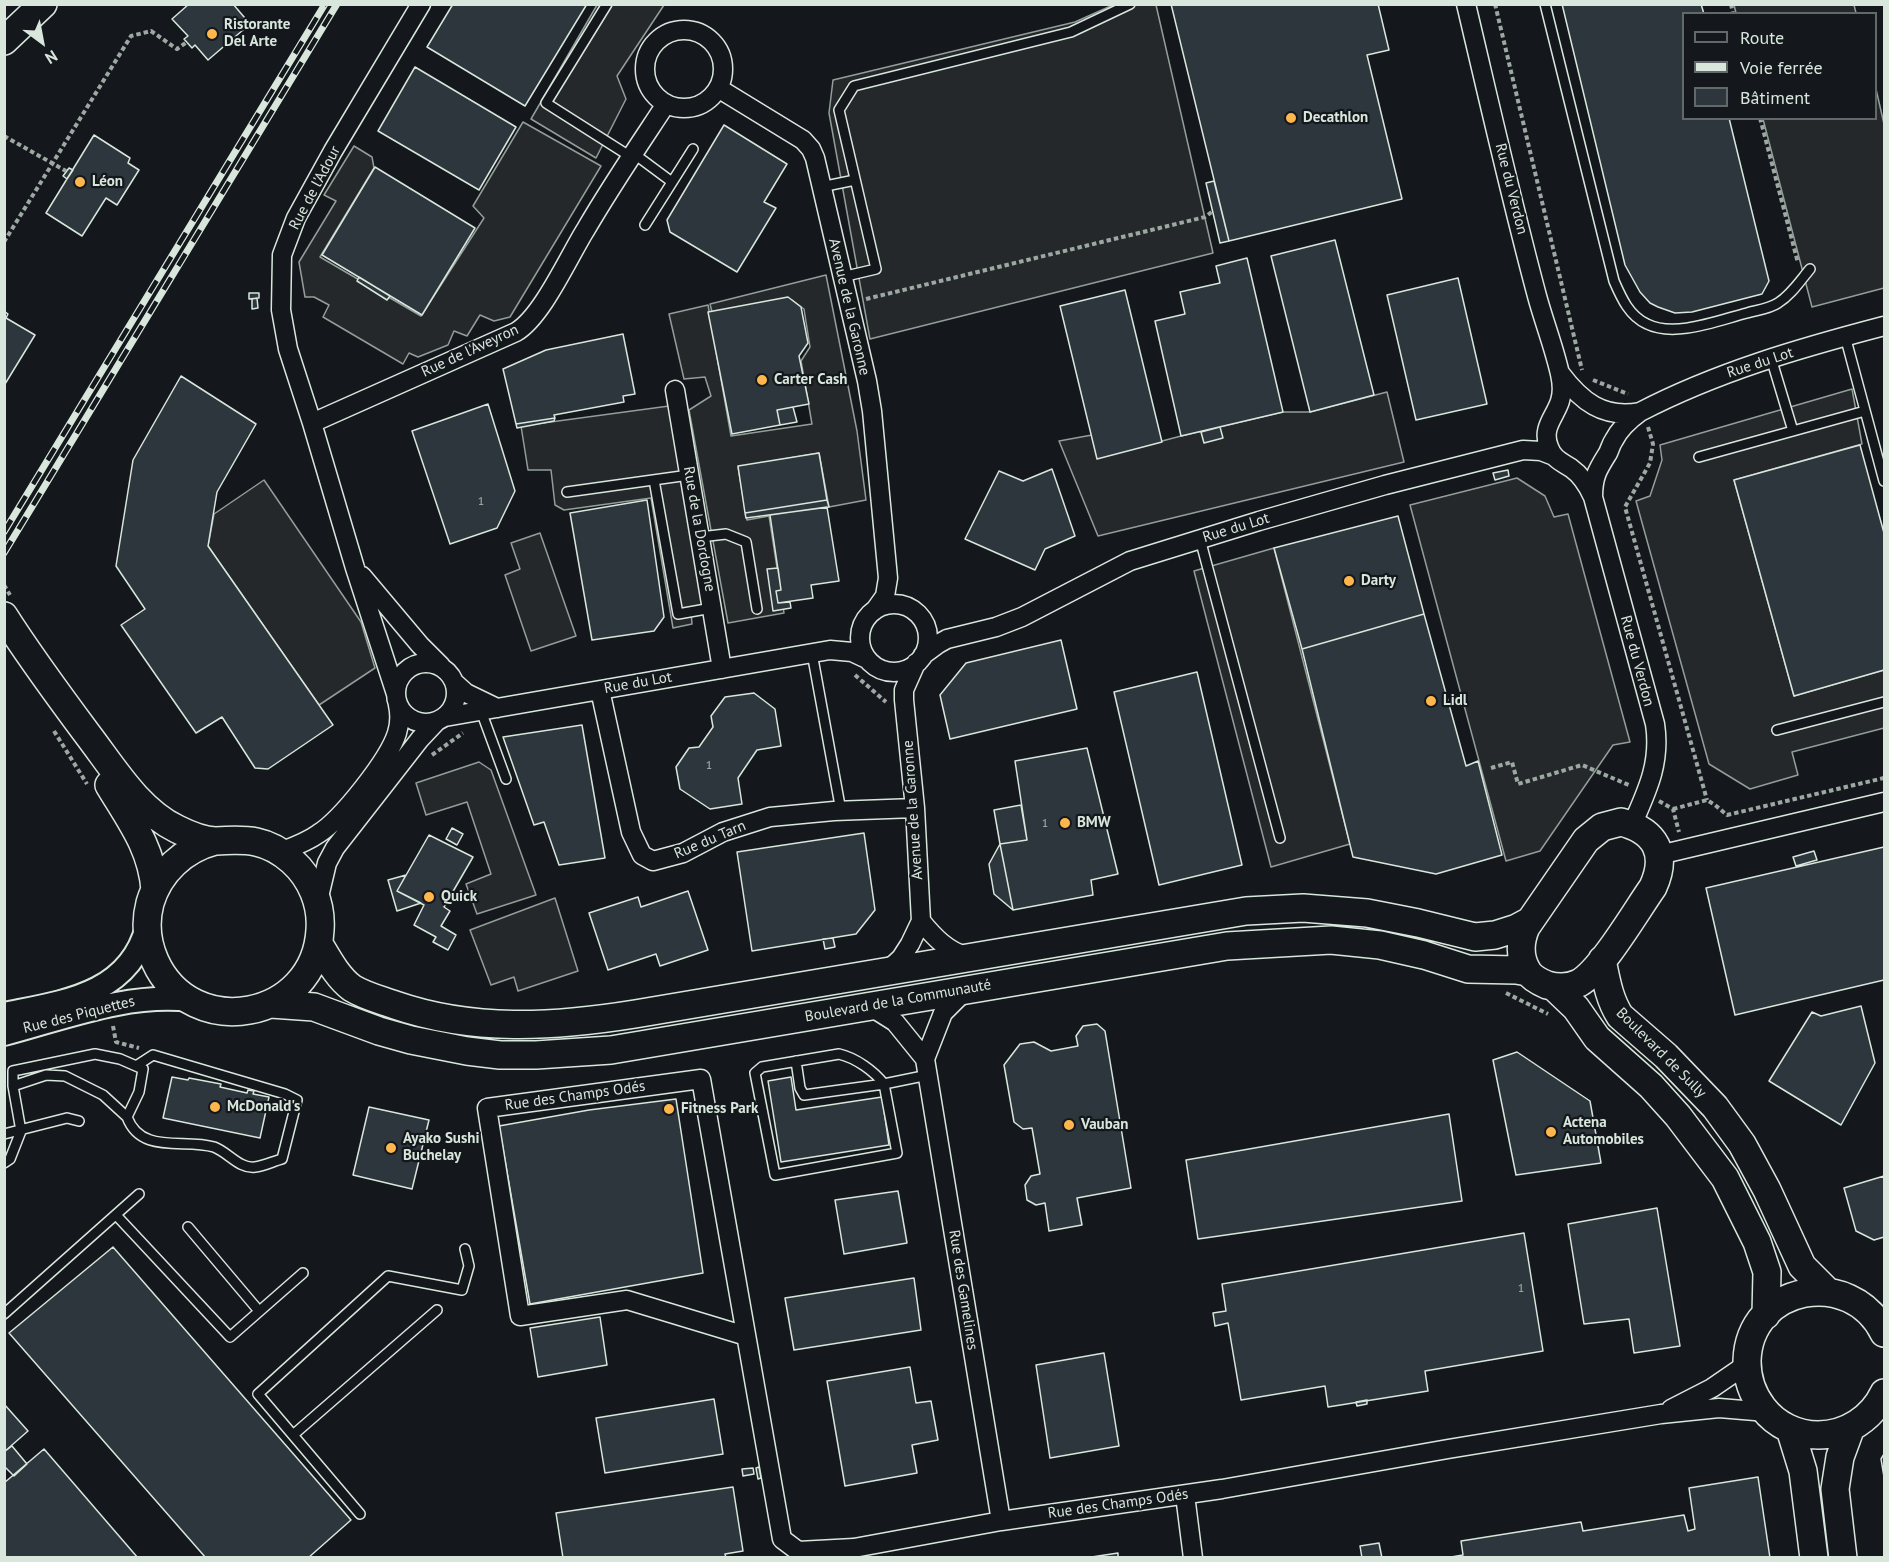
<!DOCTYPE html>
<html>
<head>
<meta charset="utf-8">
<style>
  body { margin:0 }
  #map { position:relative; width:1889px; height:1562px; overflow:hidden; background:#14181c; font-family:"PT Sans",sans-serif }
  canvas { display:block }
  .frame { position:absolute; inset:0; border:6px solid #d8e6dc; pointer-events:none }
  .legend { position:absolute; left:1682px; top:12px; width:195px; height:108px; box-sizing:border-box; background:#14181c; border:2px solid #626a69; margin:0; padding:8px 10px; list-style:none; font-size:18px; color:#d8e6dc }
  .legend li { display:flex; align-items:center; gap:12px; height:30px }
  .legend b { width:30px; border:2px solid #626a69 }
  .north { position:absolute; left:12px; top:12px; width:60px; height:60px; -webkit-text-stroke:4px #14181c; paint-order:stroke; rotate:148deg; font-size:16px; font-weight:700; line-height:24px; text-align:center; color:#d8e6dc }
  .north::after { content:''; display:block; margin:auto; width:21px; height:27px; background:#d8e6dc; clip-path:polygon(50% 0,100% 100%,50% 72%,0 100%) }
</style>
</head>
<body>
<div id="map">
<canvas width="1889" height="1562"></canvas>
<div class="frame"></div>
<ul class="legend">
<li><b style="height:8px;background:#14181c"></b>Route</li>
<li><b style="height:8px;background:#d8e6dc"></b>Voie ferrée</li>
<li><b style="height:16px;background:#2c363c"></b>Bâtiment</li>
</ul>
<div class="north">N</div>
</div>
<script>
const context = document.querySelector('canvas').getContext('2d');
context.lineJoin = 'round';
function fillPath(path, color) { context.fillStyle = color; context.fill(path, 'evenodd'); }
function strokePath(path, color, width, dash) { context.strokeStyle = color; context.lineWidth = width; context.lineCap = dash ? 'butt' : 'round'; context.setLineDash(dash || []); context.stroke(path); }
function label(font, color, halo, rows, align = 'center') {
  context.font = font + ' "PT Sans",sans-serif'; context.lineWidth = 4.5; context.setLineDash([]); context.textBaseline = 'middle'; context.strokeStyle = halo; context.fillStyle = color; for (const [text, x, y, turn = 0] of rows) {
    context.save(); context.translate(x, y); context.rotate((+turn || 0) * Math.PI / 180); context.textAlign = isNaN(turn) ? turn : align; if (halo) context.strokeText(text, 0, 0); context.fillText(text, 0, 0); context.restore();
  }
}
const parking = new Path2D(`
  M597,5H664L617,76L626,99L596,158L531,119Z
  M1113,5H1156L1213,253L870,339L829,113L833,80L1075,22Z
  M1734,5H1854L1856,13H1736Z
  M1876,89L1884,124V288L1812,307L1763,119L1876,118Z
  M523,122L601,166L510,317L494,321L480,315L467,336L454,331L448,345L418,357L409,353L403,364L323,317L329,305L314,297H305L299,262L336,201L324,195L354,146L372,157L374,168L320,257L421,316L484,218L473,206Z
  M826,275L857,431L866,500L829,507L819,453L738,467L747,520L769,516L784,613L728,623L689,410L711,396L705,377L684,379L669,314L708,305L731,436L812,424L801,361L810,347L804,309L792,300L713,316L710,304Z
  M1852,389L1862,444L1734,480L1794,696L1884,670V728L1792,752L1798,775L1750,789L1709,764L1636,501L1650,496L1662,460L1660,445Z
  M1387,392L1404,462L1098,536L1059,441L1092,435L1098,458L1181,436L1283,412H1310Z
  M669,406L706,609L691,612L692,624L673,628L651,498L564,510L555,505L551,470H528L521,426Z
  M1517,478L1545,496L1554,517L1568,514L1630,742L1613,745L1540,851L1506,861L1410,505Z
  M264,480L361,622L375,668L319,705L208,546L214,514Z
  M540,533L576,636L531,651L505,575L520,569L511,543Z
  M1274,548L1350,844L1271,867L1194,571Z
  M479,762L491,770L536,895L477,914L466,884L491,874L467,802L426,815L416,783Z
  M555,898L578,971L518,991L514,977L491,985L470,930Z`);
fillPath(parking, '#24282b');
strokePath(parking, '#939e99', 1.5);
const building = new Path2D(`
  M189,4H233L250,24L208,60L195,45L192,48L184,39L188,36L172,19Z
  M453,4H587L525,106L427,47Z
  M1171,4H1378L1389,50L1367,55L1402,199L1229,241Z
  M1562,4H1701L1704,14H1684V118H1729L1769,281L1762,294L1692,312L1675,313L1658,307L1650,303L1640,292L1625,265Z
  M415,67L516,127L479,190L378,131Z
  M724,125L787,164L764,202L776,208L737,272L670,232L667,220Z
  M94,135L130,158L128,163L139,170L117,205L106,198L82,236L46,213Z
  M375,167L475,228L422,315L322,255Z
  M69,168L73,170L67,179L63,176Z
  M1214,181L1229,241L1220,243L1206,183Z
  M1335,240L1374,395L1310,412L1271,256Z
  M1247,258L1283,412L1181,436L1155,321L1185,314L1180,292L1220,283L1216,266Z
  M359,277L390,296L387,300L357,281Z
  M1458,278L1487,404L1416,420L1387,295Z
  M1125,290L1162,442L1097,459L1060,306Z
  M249,293H259V298L249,299Z
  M788,297L801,307L808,343L799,356L809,404L777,410L780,425L732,434L708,312Z
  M257,298L258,308L252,309V299Z
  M4,311L8,314L6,318L35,335L5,384Z
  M623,334L635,394L623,396L624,402L554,415L555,418L516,424L503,369L546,350Z
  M181,376L256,424L217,492L208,546L333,725L268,769L255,768L222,717L196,733L121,625L145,609L116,566L133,460Z
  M488,404L515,491L497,528L450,544L412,431Z
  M793,407L797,422L780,425L777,410Z
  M555,418L554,421L517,428L516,424Z
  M1220,427L1223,438L1204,443L1201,432Z
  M1860,445L1884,533V670L1794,696L1734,480Z
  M819,453L827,500L745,513L738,466Z
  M1052,469L1075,536L1045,549L1035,570L965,539L999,471L1023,481Z
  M1508,470L1509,476L1495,480L1493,473Z
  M647,500L664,617L654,631L592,640L570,513Z
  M827,500L829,507L746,518L745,513Z
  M827,507L839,581L811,585L813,598L778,603L776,591L781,590L770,515Z
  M1398,516L1424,614L1302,649L1274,548Z
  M778,568L781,590L776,591L778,603L790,602L791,608L773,611L767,569Z
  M1424,614L1466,766L1478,761L1502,855L1436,874L1353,857L1302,649Z
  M1061,640L1077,709L950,739L940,695L966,663Z
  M1197,672L1242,865L1159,885L1114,692Z
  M754,693L775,709L781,746L757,750L738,778L742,804L710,809L680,789L676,767L689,748L699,747L713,727L711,716L725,697Z
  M582,725L605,858L559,865L544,822L534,825L503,737Z
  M1087,748L1118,874L1091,880L1093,895L1013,910L1000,844L1027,840L1015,761Z
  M1021,805L1027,840L1000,844L994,810Z
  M452,828L463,834L457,845L446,839Z
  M864,833L875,910L856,934L752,951L737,852Z
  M429,835L473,857L444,907L450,911L441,926L456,935L448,950L433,942L436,937L414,925L424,905L397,891Z
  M1000,844L1013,910L994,894L989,864Z
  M1884,847V980L1735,1015L1706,888Z
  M1814,851L1817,860L1796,866L1793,857Z
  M406,875L397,891L421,903L397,911L388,880Z
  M688,891L708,950L660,966L656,954L608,970L589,913L638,897L641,907Z
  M833,938L835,947L825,949L823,939Z
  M1861,1006L1875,1063L1841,1125L1769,1081L1812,1012L1821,1016Z
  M1097,1024L1105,1031L1131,1188L1077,1198L1082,1225L1049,1231L1045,1203L1036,1205L1027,1200L1025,1185L1031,1176L1040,1174L1032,1128L1023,1129L1014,1122L1004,1065L1020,1044L1034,1042L1051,1051L1078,1046L1076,1036L1083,1026Z
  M1517,1052L1590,1101L1601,1163L1516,1175L1493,1060Z
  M172,1077L188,1080L189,1078L221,1084L220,1087L247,1093L248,1090L254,1091L253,1094L269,1097L260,1138L163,1118Z
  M791,1077L796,1110L882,1097L889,1145L781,1162L768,1081Z
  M676,1099L703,1273L530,1304L499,1126L589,1110Z
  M369,1107L429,1120L412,1189L353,1175Z
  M1449,1114L1462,1201L1198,1239L1186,1160Z
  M1884,1176V1237L1874,1240L1856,1231L1844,1188Z
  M898,1191L907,1243L844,1254L835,1200Z
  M1657,1208L1680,1346L1634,1353L1629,1319L1584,1324L1568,1224Z
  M1524,1233L1543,1351L1425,1371L1428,1391L1328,1407L1325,1386L1241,1400L1228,1323L1215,1326L1213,1313L1226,1311L1222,1284Z
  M113,1247L351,1520L308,1558H206L9,1333Z
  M914,1278L921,1330L794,1350L785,1298Z
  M600,1317L607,1365L538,1377L530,1328Z
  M1104,1353L1119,1446L1050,1458L1036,1365Z
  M910,1367L916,1403L931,1401L938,1440L912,1445L917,1473L845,1486L827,1381Z
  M714,1399L723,1454L605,1473L596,1418Z
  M1367,1400V1404L1357,1406L1356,1402Z
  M4,1404L28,1431L4,1452Z
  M12,1446L27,1464L14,1476L4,1466V1452Z
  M44,1449L138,1558H4V1483Z
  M1884,1454V1477L1881,1459Z
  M759,1467L761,1478L758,1479L756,1468Z
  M753,1468L754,1474L743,1476L742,1469Z
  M1758,1477L1770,1558H1445L1463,1555L1461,1541L1581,1522L1583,1531L1684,1515L1688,1531L1695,1529L1689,1488Z
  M733,1487L743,1551L725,1554L726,1558H563L556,1513Z
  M1379,1543L1382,1558H1362L1360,1546Z
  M1118,1553V1558H1085Z`);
fillPath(building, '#2c363c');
strokePath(building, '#d8e6dc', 1.5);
const service = new Path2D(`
  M607,4L546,103L631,157
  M1545,4L1614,281C1621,297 1629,316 1647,324C1675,338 1719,320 1747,313C1757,310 1769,309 1778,303C1791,295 1800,281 1810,269
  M633,153L672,182
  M821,187L855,180
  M645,225L693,149
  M842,277L876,269L839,110L854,86L1071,32L1130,4
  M1845,336L1884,481
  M1771,358L1793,431
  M1699,457L1865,411
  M654,480L678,614L712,608
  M567,492L689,475
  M700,537L726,534L746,542L757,609
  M1200,539L1280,838
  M812,653L841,811
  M481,711L506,779
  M1777,730L1884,702
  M796,1061L800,1088L804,1095L884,1084
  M884,1084C874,1071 856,1058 839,1054L762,1067L755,1073L775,1175L897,1153L884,1084L928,1075
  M127,1117C141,1155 184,1138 214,1147C228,1152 239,1169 255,1167C264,1166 274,1161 282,1159L297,1100L285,1094L153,1055L136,1066
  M4,1134L67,1118L79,1121
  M4,1163L10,1159L21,1131L13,1086V1071L95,1054L120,1059L143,1069L139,1092L127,1117L103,1095L65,1076L46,1075L13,1086
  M116,1215L230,1337L303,1273
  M188,1227L259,1311
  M4,1314L139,1194
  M293,1435L437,1310
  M360,1514L258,1394L388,1276L462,1290L469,1266L465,1249`);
const minor = new Path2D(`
  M1466,4C1489,101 1511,199 1537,296C1544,322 1554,347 1560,374C1562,383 1563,392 1560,401C1555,417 1541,428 1549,447C1553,459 1562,462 1571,468C1581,475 1588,486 1593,497L1655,724C1661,763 1647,791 1632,825
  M645 69a39 39 0 1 1 78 0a39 39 0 1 1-78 0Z
  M718,88L803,140L811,149L815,158L867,381L872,411L888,578L885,596L875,610
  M1560,373C1581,401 1603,419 1640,412
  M675,390L722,669
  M312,423L288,349L281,310L282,255L296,218L333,151L421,4
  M1593,497C1593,476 1598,469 1608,453C1610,449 1611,444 1614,440C1620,428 1629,420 1640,412C1717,372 1800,348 1884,326
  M362,576L420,645L441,666
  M860 638a34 34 0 1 1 68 0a34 34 0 1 1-68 0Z
  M923,655L938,644L947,639L996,627L1022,617L1130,561L1259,521L1385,485L1523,450L1541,451L1554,456
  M396 693a30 30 0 1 1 60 0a30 30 0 1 1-60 0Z
  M456,684L466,693L497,708
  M600,690L631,832L642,855L653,861L683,853L723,832L770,817L834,811L915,808
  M396,694L355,568L312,423L516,332C542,317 569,256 586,229C611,186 639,145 666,104
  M445,717L830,650L852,652L867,659
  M280,852C293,847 307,842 318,834C342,819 389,759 397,733C400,723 400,714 398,705
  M1659,855L1884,802
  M318,901L327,863L335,848L420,739L436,722
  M921,921C934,937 947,951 968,957
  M886,972L901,958L910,944L921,921L915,808L904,700V690L916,663
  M868,1005L895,1022L925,1059L943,1013L967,989
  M925,1059L1001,1521
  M746,1336L627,1300L520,1316L487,1108L701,1079L782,1539L798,1551L854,1548L1001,1521L1222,1489L1448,1449L1661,1414L1719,1408L1767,1412
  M1671,1409L1712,1388L1747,1364
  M1185,1495L1193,1558`);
const tertiary = new Path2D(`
  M4,1014C63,1002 129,995 147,927
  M4,1034C65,1018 127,993 190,1000`);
const primary = new Path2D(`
  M4,41L43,4
  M4,616C30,657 59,696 88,735C114,769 138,810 177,829C189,835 203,841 216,841C247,839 267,839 292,861C311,878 322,904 320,930C315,1020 192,1043 155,961C147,943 145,922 150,903C159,872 184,849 215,841
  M109,785C130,820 152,848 155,890
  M1621,822C1656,831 1668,854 1653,887C1636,911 1602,970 1579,983C1569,988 1558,988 1547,985C1540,982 1532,978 1528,972C1519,958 1520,941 1526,927L1586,840L1602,827Z
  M319,944C328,959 338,978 352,988C365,996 381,1000 395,1005C473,1032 554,1027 635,1014L1246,911L1303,908L1367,913L1418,923L1475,937L1495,935L1517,928L1530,921
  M1602,960C1606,979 1609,999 1620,1016L1666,1056L1715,1107L1742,1144L1767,1190L1802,1266L1827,1291
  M1554,987L1576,1008L1597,1038L1651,1086L1678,1116L1725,1178L1757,1242L1767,1272L1766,1315
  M271,1004L314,1007L379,1031L411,1040L467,1051L500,1055H536L611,1050L1227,946L1331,940L1380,945L1424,955L1468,969L1516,970L1528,972
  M1884,1333C1851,1266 1749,1285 1747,1361C1747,1378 1752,1394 1763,1408C1776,1425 1797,1435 1818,1435C1847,1435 1872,1418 1884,1393
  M1790,1429L1803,1471L1814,1558
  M1843,1558L1835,1489L1840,1457L1851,1427`);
strokePath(service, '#d8e6dc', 12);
strokePath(minor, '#d8e6dc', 21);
strokePath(tertiary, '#d8e6dc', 26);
strokePath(primary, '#d8e6dc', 30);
strokePath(new Path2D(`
  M1495,4L1582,370
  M1731,4L1733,14
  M1760,118L1798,263
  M4,136L66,171
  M4,242L131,36L151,31L177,49L187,42
  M866,299L1205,217L1213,211
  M1593,380L1628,394
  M1648,427L1653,444L1650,463L1625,507L1707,800
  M4,585L10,595
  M855,675L886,702
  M54,731L87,784
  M432,755L463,733
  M1491,768L1512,762L1518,784L1582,765L1631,786
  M1659,801L1673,809L1679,832
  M1673,809L1707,800L1715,805L1727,815L1884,778
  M1506,993L1548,1014
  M113,1026L116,1042L139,1048`), '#9da8a2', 4, [4.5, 3]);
strokePath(service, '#14181c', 9);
strokePath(minor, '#14181c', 18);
strokePath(tertiary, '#14181c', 22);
strokePath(primary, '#14181c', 27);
const rail = new Path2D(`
  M4,532L325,4
  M4,553L337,4`);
strokePath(rail, '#d8e6dc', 7);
strokePath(rail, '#14181c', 4.5, [14]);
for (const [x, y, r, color] of [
  [212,34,6,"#ffb74d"],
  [1291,118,6,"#ffb74d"],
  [80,182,6,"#ffb74d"],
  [762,380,6,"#ffb74d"],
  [1349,581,6,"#ffb74d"],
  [1431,701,6,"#ffb74d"],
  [1065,823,6,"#ffb74d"],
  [429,897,6,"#ffb74d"],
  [215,1107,6,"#ffb74d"],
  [669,1109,6,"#ffb74d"],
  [1069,1125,6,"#ffb74d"],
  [1551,1132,6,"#ffb74d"],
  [391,1148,6,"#ffb74d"]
]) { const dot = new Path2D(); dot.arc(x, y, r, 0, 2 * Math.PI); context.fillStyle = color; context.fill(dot); strokePath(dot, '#14181c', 2); }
label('12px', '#adbab4', null, [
  ["1",481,502],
  ["1",709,766],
  ["1",1045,824],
  ["1",1521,1289]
]);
label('bold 15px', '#d8e6dc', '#14181c', [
  ["Ristorante",224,25],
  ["Del Arte",224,42],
  ["Decathlon",1303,118],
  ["Léon",92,182],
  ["Carter Cash",774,380],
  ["Darty",1361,581],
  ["Lidl",1443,701],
  ["BMW",1077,823],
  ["Quick",441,897],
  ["McDonald's",227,1107],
  ["Fitness Park",681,1109],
  ["Actena",1563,1123],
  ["Automobiles",1563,1140],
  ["Vauban",1081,1125],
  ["Ayako Sushi",403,1139],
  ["Buchelay",403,1156]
], 'left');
label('15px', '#d8e6dc', '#14181c', [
  ["Rue de l'Adour",315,188,-62],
  ["Rue du Verdon",1511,189,76],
  ["Avenue de la Garonne",849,307,77],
  ["Rue de l'Aveyron",470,351,-25],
  ["Rue du Lot",1760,363,-18],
  ["Rue du Lot",1236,528,-17],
  ["Rue de la Dordogne",699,529,80],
  ["Rue du Verdon",1637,661,75],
  ["Rue du Lot",638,683,-10],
  ["Avenue de la Garonne",913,810,-94],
  ["Rue du Tarn",710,840,-23],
  ["Boulevard de la Communauté",898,1001,-10],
  ["Rue des Piquettes",79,1015,-14],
  ["Boulevard de Sully",1661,1053,45],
  ["Rue des Champs Odés",575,1096,-8],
  ["Rue des Gamelines",963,1290,81],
  ["Rue des Champs Odés",1118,1504,-8]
]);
</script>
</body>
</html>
